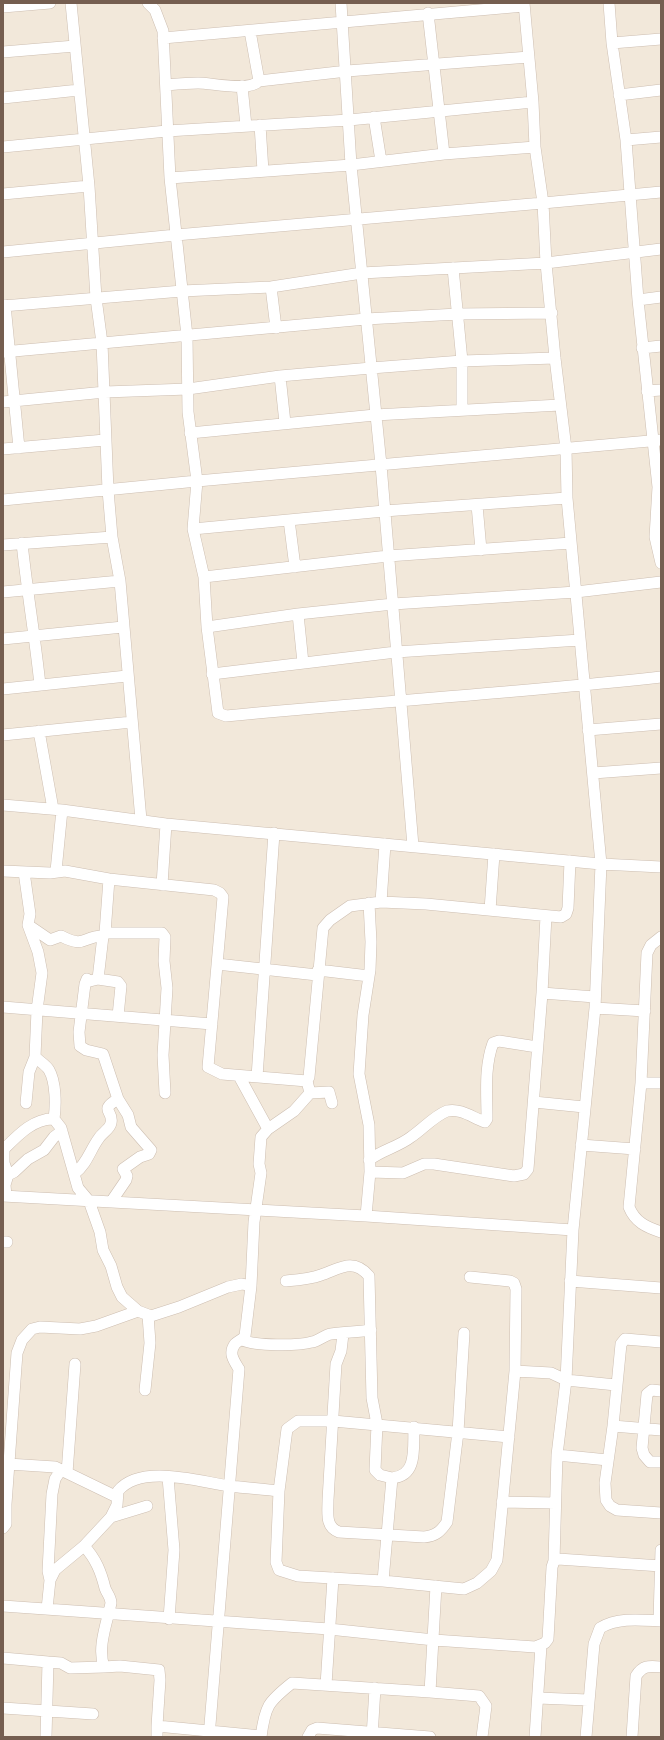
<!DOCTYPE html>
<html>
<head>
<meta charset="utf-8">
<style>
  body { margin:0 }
  #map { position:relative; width:664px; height:1740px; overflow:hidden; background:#fbf6eb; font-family:Karla,sans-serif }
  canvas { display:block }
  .frame { position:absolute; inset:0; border:4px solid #755e50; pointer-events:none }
</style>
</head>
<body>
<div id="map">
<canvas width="664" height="1740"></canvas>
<div class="frame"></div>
</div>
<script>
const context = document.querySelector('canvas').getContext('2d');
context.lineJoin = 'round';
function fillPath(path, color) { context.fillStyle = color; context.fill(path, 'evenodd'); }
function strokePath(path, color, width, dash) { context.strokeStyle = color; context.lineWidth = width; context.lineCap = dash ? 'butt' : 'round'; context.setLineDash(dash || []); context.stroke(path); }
fillPath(new Path2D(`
  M3,3H661V1737H3Z`), '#f2e8da');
const minor = new Path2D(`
  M71,3L89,186L96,298L102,343L108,490L112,537L120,581L141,820
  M148,3L155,10L163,31L170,178L187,336L188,412L197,481L193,529L204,577L207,627L218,713L226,716C371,702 516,693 661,677
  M341,3L351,165L381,465L413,846
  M524,3L533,102L535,147L543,203L546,263L555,358L566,449L567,498L601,864L595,1008L573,1230L566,1380L557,1455L554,1561
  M609,3L612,43L626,140L638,300L658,487L655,537L661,563
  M3,7L50,3
  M428,13L444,154
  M250,31L259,81
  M163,38L524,6
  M612,43L661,39
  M3,52L75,46
  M166,85C177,84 187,83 198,83C212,83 249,92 259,81L347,71L529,57
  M242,86L246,126
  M619,95L661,90
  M3,98L79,90
  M374,117L381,161
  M260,125L263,171
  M626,140L661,137
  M3,147L167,131L349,120L533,102
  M170,178L351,165L444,154L535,147
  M3,194L89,186
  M3,252L176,235L543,203L661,192
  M453,268L462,361V409
  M271,287L276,328
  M638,300L661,297
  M5,305L19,448
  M3,306L182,291L271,287L362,273L546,263L661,249
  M642,348L661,346
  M3,352L366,319L458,314L552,313
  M280,376L285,423
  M647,391L661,390
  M3,402L105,392L188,389L280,376L371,368L462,361L555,358
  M190,433L375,415L560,405
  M3,449L105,440
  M3,500L197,481L661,440
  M477,505L481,550
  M289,520L295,567
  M193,529L384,511L567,498
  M22,543C27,591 35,637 40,685
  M3,545L112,537
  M204,577L388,556L571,543
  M3,592L120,581
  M298,614L303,663
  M207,627L298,614L393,604L576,592L661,582
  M3,639L123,627
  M212,674L396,652L580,640
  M3,689L127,676
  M588,730L661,724
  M39,731L53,809
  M3,735L132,722
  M593,773L661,768
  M3,805L62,810L166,824L601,864L661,867
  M3,871L50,873L65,871L109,879L214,890L220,893L223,897L208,1067L222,1074L307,1081
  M56,871L62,810
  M24,872L30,914L28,925L38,952L42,973L37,1010L35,1057L29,1072L26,1103
  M109,879L105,933L103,936L98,979L118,982L121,986L118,1016
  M162,885L166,824
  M381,902L385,844
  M490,910L494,854
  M28,925L50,940L61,936C86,949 82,936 103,936
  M105,933H162L165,937L164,961L167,988L163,1055L165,1093
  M661,937L651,945L647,953L641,1083L629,1207C635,1222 646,1227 661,1232
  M217,964L317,975
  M318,970L369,976
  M98,979L90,981L87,979L85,984L79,1032L80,1046L86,1050L103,1054L118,1099L128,1115L131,1127L151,1150L149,1154L140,1157L123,1169L127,1176L126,1180L111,1202
  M542,993L595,997
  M3,1007L212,1024
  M595,1008L645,1011
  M35,1057C39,1061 46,1065 49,1070C56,1082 56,1105 54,1119
  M239,1076L268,1129
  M257,1077L274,833
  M641,1083H661
  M534,1102L584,1107
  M332,1103L329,1092L310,1093L307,1081L309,1077L323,928L330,920L350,906L381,902L426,904L561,917L566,914L568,908L570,861
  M581,1145L635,1149
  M369,1160C382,1150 398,1147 411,1137C423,1129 434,1116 447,1111C461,1108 473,1118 485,1122L487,1119C487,1094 484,1068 493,1043L499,1041L537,1047
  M370,1172L403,1173L424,1164H434L514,1176L524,1174L528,1169L542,993L546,916
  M75,1173C87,1164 90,1150 99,1138C102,1133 110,1129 111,1123C114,1110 98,1111 118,1099
  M8,1175L14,1172L28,1159L44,1150L54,1137L62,1131
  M3,1196L366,1216L573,1230
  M6,1196L5,1185L8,1175L4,1163V1149C18,1135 34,1118 54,1119L61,1128L78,1188L89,1201L100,1232L103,1250L111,1266L117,1287L122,1297L138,1311
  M366,1216L370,1172L369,1125L359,1074L363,1015L370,970L371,942L369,903
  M3,1242H7
  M470,1277L510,1281L514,1283L516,1289L515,1371L497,1560L491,1571L477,1583L464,1589L383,1581L298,1576L279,1570L276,1562L279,1491L287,1429L298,1421H333L509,1437
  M286,1281C297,1280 310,1279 321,1275C339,1269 353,1257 369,1276L372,1398L377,1424L375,1470L380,1475L392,1478L383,1581
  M570,1281L661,1288
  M343,1334L341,1351L336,1364L328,1500C328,1513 325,1527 339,1532L424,1537C436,1536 441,1531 447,1522L458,1432L464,1333
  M242,1340C256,1346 297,1346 312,1342C319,1341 324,1335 331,1334C344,1332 358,1332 371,1330
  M661,1342L625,1339L621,1344L613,1426L605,1483L606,1500L610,1506L617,1510L661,1513
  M515,1371L551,1373L566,1380L616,1385
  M145,1390L150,1343L148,1315
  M661,1391L652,1390L647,1394L642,1448L644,1455L650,1462H661
  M613,1426L661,1430
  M557,1455L608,1460
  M8,1464L55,1467L117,1497
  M67,1473L75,1364
  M168,1477L174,1550L169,1619
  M392,1478C418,1476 413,1448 414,1427
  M502,1502L555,1503
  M111,1517L147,1506
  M3,1528L6,1524V1504L17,1353L22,1340L32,1329L40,1327L80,1329L96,1326L138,1311L151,1316L179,1307L228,1287L242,1284L251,1286
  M84,1546C96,1559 101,1572 105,1588C107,1594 111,1597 111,1603C107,1623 97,1647 104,1667L120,1666L159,1670L160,1680L157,1726L261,1736
  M50,1580L48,1571L52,1494L55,1479L61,1470
  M3,1606L329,1629L434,1640L535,1647L545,1643L548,1639L552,1567L554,1561L558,1559L661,1566
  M47,1609L50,1580L55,1570L84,1546L111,1517L117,1505L118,1491C141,1463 200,1482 230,1486C246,1488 263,1489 279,1491
  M659,1621L661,1550
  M3,1658L48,1662
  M326,1685L333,1578
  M430,1692L479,1696L486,1706L482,1737
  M538,1698L588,1700
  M3,1708L93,1714
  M46,1737L48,1662L61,1663L70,1668L104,1667
  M157,1737V1726
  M209,1737L239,1369C234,1361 228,1353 235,1344C238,1341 242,1340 245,1336L251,1286L254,1222L261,1173L259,1164L261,1137L268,1129L294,1111L310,1093
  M261,1737C265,1706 268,1702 292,1683L430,1692L436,1586
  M308,1737L312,1730L317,1728L430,1737
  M372,1737L375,1688
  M535,1737L541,1646
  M586,1737L594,1644L600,1628C618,1617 641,1620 661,1621
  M632,1737L636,1676C643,1665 649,1666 661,1667`);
strokePath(minor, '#cdbeb1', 12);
strokePath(minor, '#fff', 11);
</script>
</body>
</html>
